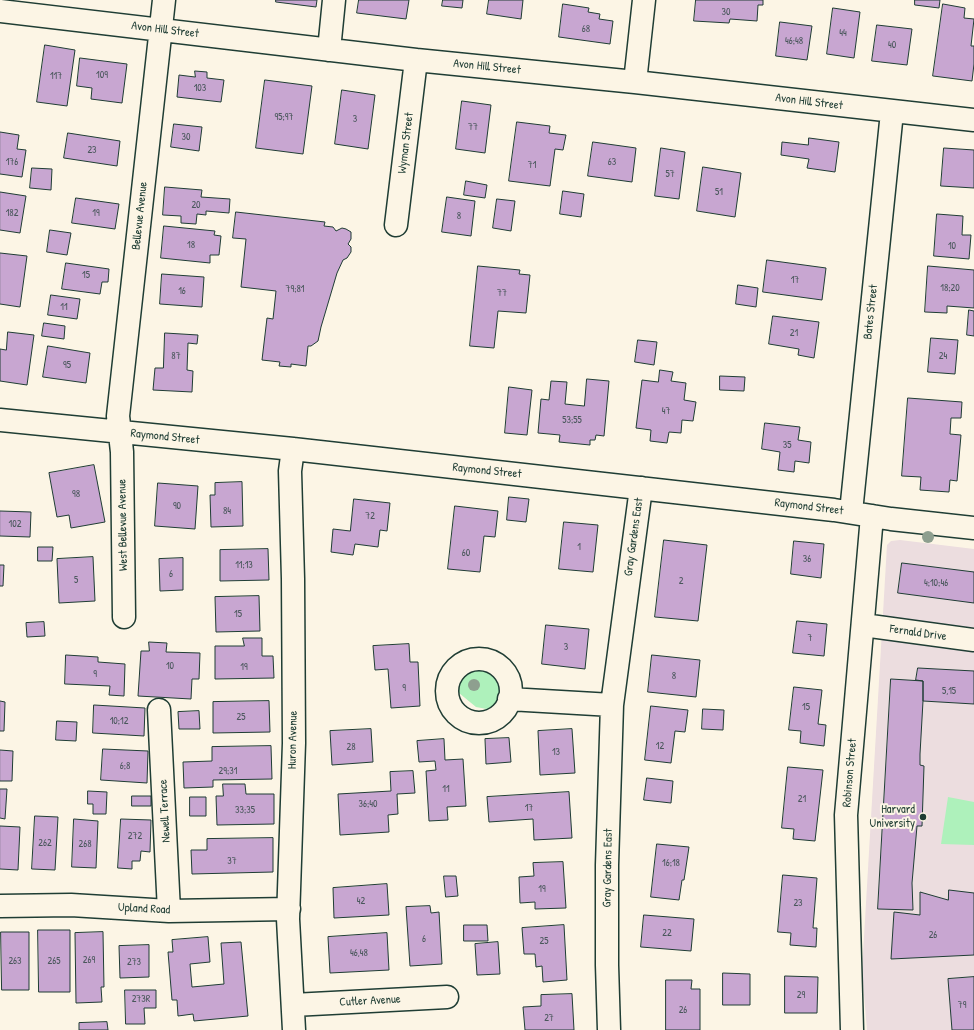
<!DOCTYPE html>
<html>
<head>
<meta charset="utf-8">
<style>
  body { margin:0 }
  canvas { display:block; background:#fcf5e5 }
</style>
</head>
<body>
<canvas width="974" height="1030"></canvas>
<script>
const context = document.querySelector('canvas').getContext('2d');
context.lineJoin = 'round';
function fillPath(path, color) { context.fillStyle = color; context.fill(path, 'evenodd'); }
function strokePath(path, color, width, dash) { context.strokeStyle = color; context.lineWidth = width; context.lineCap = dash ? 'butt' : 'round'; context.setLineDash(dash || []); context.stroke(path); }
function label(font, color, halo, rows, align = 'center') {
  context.font = font + ' "Patrick Hand",sans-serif'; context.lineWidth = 4; context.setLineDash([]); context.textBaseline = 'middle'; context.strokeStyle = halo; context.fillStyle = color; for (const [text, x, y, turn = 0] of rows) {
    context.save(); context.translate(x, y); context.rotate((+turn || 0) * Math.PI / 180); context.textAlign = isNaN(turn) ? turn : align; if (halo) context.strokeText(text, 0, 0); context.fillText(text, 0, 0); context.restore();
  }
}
fillPath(new Path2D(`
  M900,540L974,549V1030H867L862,971L887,545L891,541Z`), '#ecdddf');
fillPath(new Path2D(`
  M469,663L483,666L494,674L502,686V698L492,710L476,707L459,693L456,679Z
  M948,797L974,802V845L941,844Z`), '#aef1bb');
const building = new Path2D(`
  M276,0H317L316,7L276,2Z
  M359,0H409L406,19L357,13Z
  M443,0H463L462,8L442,6Z
  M489,0H523L521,19L487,14Z
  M696,0H763V5H758L757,21L730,19L729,23L694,21Z
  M915,0H940L939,8L915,5Z
  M563,4L589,8L588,12L600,14L599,19L613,21L610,44L559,37Z
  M943,4L965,8L964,18L974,19L971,46H974V64L972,81L933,76Z
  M833,8L860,12L854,58L827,54Z
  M780,22L812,26L807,60L776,56Z
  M877,25L912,29L907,65L872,61Z
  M45,45L75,50L67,106L37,102Z
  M80,58L127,64L122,103L91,99L92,88L77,86Z
  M195,71L207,72V78L224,80L221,102L177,97L179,75L195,77Z
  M265,80L312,86L303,154L256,148Z
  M342,90L375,95L368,149L335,144Z
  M462,101L491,105L485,153L456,149Z
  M517,122L550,126L549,133L566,135L563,150L555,149L550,186L509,181Z
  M174,124L202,127L199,151L171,147Z
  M0,132L19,135L17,149L26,150L22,177L0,174Z
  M68,133L120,141L117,166L64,158Z
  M809,138L839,142L835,172L807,168L809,159L781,155L782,142L808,145Z
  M593,142L636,148L632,182L588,176Z
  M661,148L685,152L679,199L655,196Z
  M944,148L974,150V188L941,186Z
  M703,167L741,173L735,217L697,211Z
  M32,168L52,169L51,190L30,188Z
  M466,181L487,185L485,198L464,195Z
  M165,187L202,190L201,197L230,199L229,213L206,211V215L197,214L196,224L181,223V216L163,215Z
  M563,191L584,194L581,217L560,214Z
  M0,192L26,196L20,233L0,230Z
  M447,197L475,201L471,236L442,232Z
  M76,198L119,204L115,229L72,223Z
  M497,199L515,201L511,231L493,228Z
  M236,212L325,222L324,226L333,227L336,231L342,228L346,229L351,232V239L348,244L351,247V252L347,258L343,260L337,273L321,327L318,341L311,346H308L306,366L291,364V367L279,366L280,362L262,360L267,318L273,319L276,291L241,287L246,239L233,238Z
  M937,214L963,216L962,235H971L969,259L934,256Z
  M164,226L215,231L214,235L221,236L219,255H210V263L161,258Z
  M50,230L71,233L67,255L47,252Z
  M0,253L27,256L20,307L0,304Z
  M767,260L826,268L822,300L763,292Z
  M66,263L109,269L108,282H102L100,294L62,289Z
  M478,266L520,270L519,274L530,275L526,313L498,311L494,348L470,346Z
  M928,266L974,270V308L947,306V313L925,312Z
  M162,274L204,277L202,307L160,304Z
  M738,285L758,288L756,307L736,304Z
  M51,295L80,299L77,319L48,315Z
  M969,310L974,311V336L967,335Z
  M773,316L819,322L814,358L798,355L799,349L769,344Z
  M44,323L65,326L64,339L42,336Z
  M8,332L34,335L27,385L0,381V349L6,350Z
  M165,333L198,335L197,344L188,343L187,370L193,371L192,392L153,390L155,368H163Z
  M931,338L958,340L955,374L928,372Z
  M638,340L657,342L654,365L635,362Z
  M48,346L90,353L86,383L43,377Z
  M660,370L673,372L671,381L686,383L684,400L696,402L693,421L682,420L681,433L669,432L667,443L650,441L651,430L636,428L642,380L658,382Z
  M720,376L745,377L744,391L720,390Z
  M587,379L609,381L604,436L596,435L595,440H590V445L559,442L560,435L538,433L541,399L549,400L551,381L567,382L565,404L584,406Z
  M509,387L532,390L527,435L505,433Z
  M908,398L962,402L961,418H951L950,434L961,435L957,481L950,480L949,492L920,490L921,477L902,476Z
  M765,423L800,427L798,440L811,442L809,463L795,461L794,472L778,470L780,452L762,449Z
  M94,465L105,522L71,528L69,515L57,517L49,473Z
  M242,482L243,526L211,527L210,495H215V483Z
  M158,483L198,486L195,529L155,526Z
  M509,497L529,499L526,522L507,520Z
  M354,499L390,503L387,531L380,530L378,547L355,544L353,555L331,552L333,529L350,531Z
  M455,506L498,511L495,537L484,536L480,572L448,569Z
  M0,511L31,512L30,537L0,536Z
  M564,522L598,525L593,572L559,569Z
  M664,540L707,545L698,621L655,617Z
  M794,541L824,544L821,578L791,574Z
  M38,547H53L52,561H38Z
  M268,549L269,580L220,581V550Z
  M93,557L95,601L59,603L57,559Z
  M183,558V590L160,591L159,559Z
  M902,563L974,572V603L898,593Z
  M0,565H4L3,586H0Z
  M259,596L260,631L216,632L215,597Z
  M797,621L827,624L824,656L793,653Z
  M44,622L45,636L27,637L26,623Z
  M546,625L589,629L585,669L542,664Z
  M243,638H262V656H273L274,678L215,679V646H244Z
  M149,642L167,643L166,652L200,653L199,679H192L191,699L138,696L141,651H149Z
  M409,644L410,662H418L420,706L391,708L388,669L375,670L373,646Z
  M66,655L98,657V662L125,664L124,696L109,695L110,686L65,684Z
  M652,655L700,660L696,697L648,692Z
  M918,668L974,671V704L923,701V681L916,680Z
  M891,679L923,681V701L920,754V765L924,766L922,826H917L912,883L913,910L878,909Z
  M794,687L822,690L818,724L826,725L824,746L800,743L801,731L789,730Z
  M0,701L5,702L4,731H0Z
  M269,701L270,732L213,733V702Z
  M94,705L145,708L144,736L93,733Z
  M651,706L688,710L685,732L675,731L671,763L645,760Z
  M703,709L724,710L723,730L702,729Z
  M199,711L200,729H179L178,712Z
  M57,721L77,722L76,741L56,740Z
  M371,729L373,762L332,765L330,731Z
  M572,729L575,773L540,775L538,731Z
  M509,738L511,762L486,764L485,739Z
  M444,739L445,760L463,759L466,806L447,807L448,820L429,821L426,771L436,770L435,761L419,762L417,741Z
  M271,746L272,779L213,780V787L184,788L183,762L212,761V747Z
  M103,749L148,751L147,783L101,780Z
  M0,750L13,751L12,781H0Z
  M788,767L823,770L815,841L793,839L794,829L782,828Z
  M413,771L415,793L397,794L398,814L388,815L389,832L340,835L338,794L391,791L390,772Z
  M647,778L673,781L671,803L644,800Z
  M223,784H245L246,794H274V824L217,825L216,796H223Z
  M0,789H7L5,819L0,818Z
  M88,791L107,792L106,814H93V804H88Z
  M569,792L572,838L534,840L533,819L489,822L487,797Z
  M132,796H151V806H132Z
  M190,797H206V816H190Z
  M35,816L58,817L55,870L32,869Z
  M74,819L98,821L96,868L72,867Z
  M121,819L151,820L150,852L141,851L140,861H132V869L118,868Z
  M0,826L20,827L18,870L0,869Z
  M273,838V872L192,874L191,850H207V839Z
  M657,844L689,847L684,880H682L679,900L651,897Z
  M563,862L566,908L535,909V902L520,903L519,877L534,876L533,863Z
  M783,875L817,878L813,928H817L816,947L790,945L791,933L778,932Z
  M444,876H456L458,896L446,897Z
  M387,884L389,915L334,918L333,888Z
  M949,890L974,893V955L891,959L894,912L920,915V892L948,900Z
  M430,906L431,913L439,912L442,964L410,966L406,907Z
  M644,915L694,919L691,951L641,947Z
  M464,925H487L488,941H464Z
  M564,925L567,980L543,982L542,966L536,967L535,954H524L522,928Z
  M38,930H70V992H39Z
  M1,932H29V990H2Z
  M103,932L104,987H101L102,1002L76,1003L75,933Z
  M387,933L389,970L330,973L328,937Z
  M208,937L210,962L190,964L192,987L224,984L221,943L241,942L248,1016L194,1021L193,1014L178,1016L177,1000H172L168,952H173L172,940Z
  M498,942L500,974L477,975L475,944Z
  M149,945V977L120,978L119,946Z
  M723,973L750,974V1005H723Z
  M785,976L818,977L817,1013H785Z
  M974,977V1030H952L948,979Z
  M666,980H692L691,989H700V1030H666Z
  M125,990H156V1008H144L145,1024H126Z
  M572,994L574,1030H525L523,1007L541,1006V995Z
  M107,1022L108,1030H79V1023Z`);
fillPath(building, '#c8a6d1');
strokePath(building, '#1f3d34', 1);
const minor = new Path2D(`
  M0,11L416,60L635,82L974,120
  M329,50L334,0
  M635,82L644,0
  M396,225L416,60
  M0,420L293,449L834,510L891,519L974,528
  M293,449L290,471L293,579L294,743L288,919L294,1030
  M851,512L892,112
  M124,617L122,452L118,416L164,0
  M863,625L974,640
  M447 691a32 32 0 1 1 64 0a32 32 0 1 1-64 0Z
  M509,699L612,705
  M159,710L169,911
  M0,906L71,905L169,911L289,909
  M293,1005L447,997
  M609,1030L607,965V865L612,705L641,488
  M852,1030L846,815L872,516`);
strokePath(minor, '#1f3d34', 25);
strokePath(minor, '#fcf5e5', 22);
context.fillStyle = '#8e9f8f';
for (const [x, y] of [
  [928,537],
  [474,685]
]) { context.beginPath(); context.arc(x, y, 6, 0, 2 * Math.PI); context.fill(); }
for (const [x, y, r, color] of [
  [923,817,4,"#1f3d34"]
]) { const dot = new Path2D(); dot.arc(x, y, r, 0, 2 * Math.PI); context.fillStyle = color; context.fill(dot); strokePath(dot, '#fcf5e5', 1.5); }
label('10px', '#49575b', null, [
  ["30",726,12],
  ["68",586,29],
  ["44",843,33],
  ["46;48",794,41],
  ["40",892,45],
  ["109",102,75],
  ["117",56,76],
  ["103",200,88],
  ["95;97",284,117],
  ["3",355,119],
  ["77",473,127],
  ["30",186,137],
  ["23",92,150],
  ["176",12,162],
  ["63",612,162],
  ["71",532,165],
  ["57",670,174],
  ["51",719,192],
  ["20",196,205],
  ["182",12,213],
  ["19",96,213],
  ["8",459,216],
  ["18",191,245],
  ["10",952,246],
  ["15",86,275],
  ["17",795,280],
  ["18;20",950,288],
  ["79;81",295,289],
  ["16",182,291],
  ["77",502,293],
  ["11",64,307],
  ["21",794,333],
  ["87",176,356],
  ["24",943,356],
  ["95",67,365],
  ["47",666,411],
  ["53;55",572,420],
  ["35",787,445],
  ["98",76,494],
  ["90",177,506],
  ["84",227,511],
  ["72",370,516],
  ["102",15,524],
  ["1",579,547],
  ["60",466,553],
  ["36",807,559],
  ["11;13",244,565],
  ["6",171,574],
  ["5",76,580],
  ["2",681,581],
  ["4;10;46",936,583],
  ["15",238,614],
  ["7",810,638],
  ["3",566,647],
  ["10",170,666],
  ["19",244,667],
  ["9",95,674],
  ["8",674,676],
  ["9",404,688],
  ["5,15",949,691],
  ["15",806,707],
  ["25",241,717],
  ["10;12",119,721],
  ["12",660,746],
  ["28",351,747],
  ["13",556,752],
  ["6;8",125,766],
  ["29;31",228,771],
  ["11",446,789],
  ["21",802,799],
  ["36;40",368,804],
  ["17",529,808],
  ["33;35",245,810],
  ["272",135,836],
  ["262",45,843],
  ["268",85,844],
  ["37",232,861],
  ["16;18",671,863],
  ["19",542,889],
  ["42",361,901],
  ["23",798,903],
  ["22",667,933],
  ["26",933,935],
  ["6",424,939],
  ["25",544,941],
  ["46,48",359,953],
  ["269",89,960],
  ["263",15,961],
  ["265",54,961],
  ["273",134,962],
  ["29",801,995],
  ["273R",141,999],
  ["79",962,1005],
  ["26",683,1010],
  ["27",549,1018]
]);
label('12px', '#1f3d34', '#fcf5e5', [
  ["Avon Hill Street",165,30,7],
  ["Avon Hill Street",487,67,6],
  ["Avon Hill Street",809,102,7],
  ["Wyman Street",406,143,-83],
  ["Bellevue Avenue",140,216,-84],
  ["Bates Street",871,312,-84],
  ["Raymond Street",165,437,6],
  ["Raymond Street",487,471,6],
  ["Raymond Street",809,507,7],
  ["West Bellevue Avenue",123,525,-91],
  ["Gray Gardens East",634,537,-82],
  ["Fernald Drive",918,633,8],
  ["Huron Avenue",293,740,-89],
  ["Robinson Street",850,773,-85],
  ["Newell Terrace",165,811,-93],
  ["Gray Gardens East",608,868,-89],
  ["Upland Road",144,909,3],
  ["Cutler Avenue",370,1001,-3]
]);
label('12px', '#1f3d34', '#fcf5e5', [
  ["Harvard",915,810],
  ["University",915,824]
], 'right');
</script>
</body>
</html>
